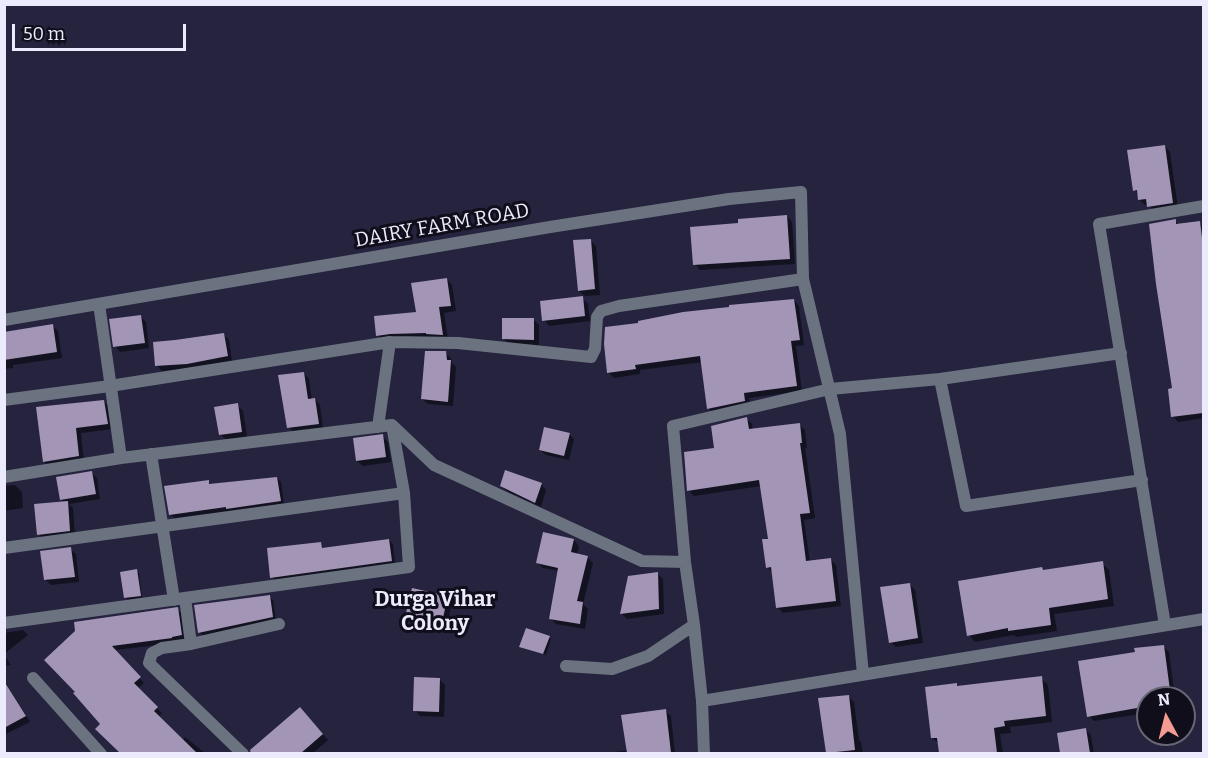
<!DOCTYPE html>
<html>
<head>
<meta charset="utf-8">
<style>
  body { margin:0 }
  #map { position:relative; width:1208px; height:758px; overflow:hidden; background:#25233e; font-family:Bitter,serif }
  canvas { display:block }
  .frame { position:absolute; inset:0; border:6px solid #ebebfd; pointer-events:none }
  .north { position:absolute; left:1136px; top:686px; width:60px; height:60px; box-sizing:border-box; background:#0f0e1a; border:2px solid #676675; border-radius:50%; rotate:353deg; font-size:16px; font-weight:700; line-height:24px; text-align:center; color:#ebebfd }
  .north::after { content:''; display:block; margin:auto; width:21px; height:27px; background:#f59c92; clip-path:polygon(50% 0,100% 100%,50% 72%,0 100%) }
  .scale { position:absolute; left:12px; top:24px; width:174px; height:27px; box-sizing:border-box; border:3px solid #ebebfd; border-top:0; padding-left:8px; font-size:18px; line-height:21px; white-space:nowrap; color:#ebebfd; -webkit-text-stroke:4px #0f0e1a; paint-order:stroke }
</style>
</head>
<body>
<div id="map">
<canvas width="1208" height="758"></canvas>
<div class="frame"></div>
<div class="north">N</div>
<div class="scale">50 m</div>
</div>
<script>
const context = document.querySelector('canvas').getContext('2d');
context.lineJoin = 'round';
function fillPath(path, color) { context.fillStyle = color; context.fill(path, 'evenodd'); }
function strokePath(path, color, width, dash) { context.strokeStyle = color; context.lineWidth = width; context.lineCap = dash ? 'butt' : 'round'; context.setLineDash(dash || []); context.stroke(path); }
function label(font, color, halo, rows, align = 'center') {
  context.font = font + ' Bitter,serif'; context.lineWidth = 6; context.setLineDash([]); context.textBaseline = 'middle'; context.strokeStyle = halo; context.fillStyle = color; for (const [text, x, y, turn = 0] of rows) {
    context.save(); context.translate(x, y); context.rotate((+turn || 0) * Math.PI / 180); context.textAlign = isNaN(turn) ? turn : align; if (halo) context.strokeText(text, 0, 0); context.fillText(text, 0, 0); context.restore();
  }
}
fillPath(new Path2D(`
  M1165,146L1170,152L1178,208L1154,212L1149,205H1145L1140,200L1139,194L1135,190Z
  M787,216L792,222L795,264L700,270L695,264Z
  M1175,221L1179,225L1200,223L1204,226V418L1178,422L1173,416Z
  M590,240L596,246L600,295L585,296L579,291Z
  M447,279L452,285L456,311L444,313L448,339L383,341L378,335L417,313Z
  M582,298L588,304L590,321L549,326L544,320Z
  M794,300L799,306L804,345L796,346L802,391L749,398L750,406L714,414L709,409L703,362L640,370V374L614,378L608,372Z
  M141,317L146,322L149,348L120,352L115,346Z
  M534,320L539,325V345L509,344L504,339Z
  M52,326L58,331L62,358L13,365V368L4,369V334Z
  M223,334L229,340L232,361L193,369L162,371L157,366Z
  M445,353L451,358L452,363L456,367L453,406L428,404L422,399Z
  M304,373L309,379L312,400L315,399L320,405L323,429L294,433L289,427Z
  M104,402L109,407L113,429L81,433L84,462L50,467L44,462L37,408Z
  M237,405L243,411L247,437L226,440L220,434Z
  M747,419L752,424L753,430L799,424L805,430L807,448H805L815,518L804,520L810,562L831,560L836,565L841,606L783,613L777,607L773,573L767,567L769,540L761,486L694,496L688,490L715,449Z
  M569,434L574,439L569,460L546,455L540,450Z
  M382,436L388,442L391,462L363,466L357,461Z
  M92,473L97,478L100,499L69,504L73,508L75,536L44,540L39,534L65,503L61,499Z
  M277,478L281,482L284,504L174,518L170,514L208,481L212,486Z
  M541,484L546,490L541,507L507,491L501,486Z
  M15,485L22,492L23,508L4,511V486Z
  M544,533L574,540L579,546L577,555L587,557L593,563L583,604L588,609L585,629L556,624L551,619L558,571L543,568L537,562Z
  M389,540L393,544L395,564L276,581L272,577L320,544L324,549Z
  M70,549L76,554L79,582L51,585L45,579Z
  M1102,563L1109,570L1114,606L1054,614L1057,631L1016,637L1014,635L975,642L969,635L1044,571Z
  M136,571L139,573L142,598L128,600L125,597Z
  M657,573L663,579L664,614L627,619L622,614L630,577Z
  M909,584L915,590L923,643L896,647L890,642Z
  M269,596L273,600L276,621L203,636L199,632Z
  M447,598L452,603L447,626L413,618L408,613Z
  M177,609L182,614L186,640L176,643L115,650L144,683L137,689L162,713L158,717L182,741L185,737L206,754H124L123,752L122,753L97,729L102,724L77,692L46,660Z
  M23,630L28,635L4,654V633Z
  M549,637L551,639L546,655L524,649L521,646Z
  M1163,646L1169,652L1175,698H1148V714L1147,713L1094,721L1089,716L1136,653Z
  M4,655L11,665L4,666Z
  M1041,678L1048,685L1052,722L1010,727L1011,733L1000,734L1003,754H941L940,744L932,738L957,685L959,687Z
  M439,679L445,685L444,717L420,716L415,710Z
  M4,680L30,722L4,735Z
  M848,696L854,702L859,740L861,742L863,754H826L820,700Z
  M665,711L671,716L675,754H601L628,750Z
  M305,715L328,740L312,754H259L255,748Z
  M1085,729L1091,735L1094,754H1062L1059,734Z
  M383,752L405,753V754H383Z`), '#0007');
fillPath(new Path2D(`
  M1165,145L1173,203L1147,207L1146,199L1138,200L1137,190L1133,191L1127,150Z
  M787,215L790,259L693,265L690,227L738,223V219Z
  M1176,219V224L1200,221L1203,246V413L1171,417L1168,389L1172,388L1156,284L1149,224Z
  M591,239L595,289L578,291L573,240Z
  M447,278L451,306L439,307L443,335L426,334V333L390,334L376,336L374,316L416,312L411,283Z
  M583,296L585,316L542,321L540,301Z
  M794,299L800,340L791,341L797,386L744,393L745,401L707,409L700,356L635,365L636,369L607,373L604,344L605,327L638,323V321L683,312L729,307V305Z
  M141,315L145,343L113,347L109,319Z
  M502,318H534V340L502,339Z
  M53,324L57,352L4,360V332Z
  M224,333L228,356L187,364L155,366L153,342L175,340Z
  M425,351H446L447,360H451L448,402L421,399Z
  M304,372L308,399L315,398L319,424L287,428L278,375Z
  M104,400L108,424L76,428L79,456L43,462L36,407Z
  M238,403L242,432L219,435L214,407Z
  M747,417L749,429L800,423L802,443H800L810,513L800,514L806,561L831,558L836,601L776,608L771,567L766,568L762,539H768L759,480L687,491L684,452L714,448L711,426Z
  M544,427L570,433L564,456L539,450Z
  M383,434L386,457L356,461L353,438Z
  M505,470L542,483L535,503L500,486Z
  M92,471L96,494L60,500L56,477Z
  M277,477L281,501L226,509V507L169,515L164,486L209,480V484Z
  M68,501L70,531L37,535L34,504Z
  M543,532L574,539L571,552L588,556L577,601L583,602L580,624L549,619L558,568L536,563Z
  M389,539L392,561L270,578L267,548L321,542L322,548Z
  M71,547L75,577L44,580L40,551Z
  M1103,561L1108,599L1049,608L1051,625L1008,631V628L967,636L958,581L1042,567L1043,570Z
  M137,569L141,596L124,598L120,572Z
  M658,572L659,609L620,614L628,576Z
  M910,583L918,638L889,643L880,587Z
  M412,588L448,596L442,622L406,613Z
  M270,595L273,617L198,633L194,605Z
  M178,607L182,635L172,637V638L112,646L141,677L134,683L158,707L154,711L197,753H120L95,729L100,724L73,693L75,692L44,660L75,631L74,622Z
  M526,628L550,636L543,654L519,647Z
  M1164,645L1171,698H1148V706L1087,717L1078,661L1135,652L1134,648Z
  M1042,676L1046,716L1004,721L1005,726L994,728L997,753H939L937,738H931L925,687L957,683V686Z
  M414,677L440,678L439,712L413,711Z
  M4,681L26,716L4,728Z
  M849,695L855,750L826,753L818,698Z
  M300,707L323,734L301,753H251L250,750Z
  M666,709L671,753H627L621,715Z
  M1086,728L1090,753H1060L1057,733Z`), '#a395b5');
strokePath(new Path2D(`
  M99,304L121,458
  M4,320L550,227L729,199L801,192L803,279
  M940,379L966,506L1142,480
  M4,400L110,386L390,342L458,343L591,357L595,349L597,317L601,311L619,306L803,279L840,434L863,674
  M392,425L434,465L642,561L685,562
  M378,427L390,342
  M151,454L174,600
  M4,477L121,458L392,425L404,493L409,567L4,623
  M4,548L404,493
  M185,598L191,644
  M1165,625L1099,224L1204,206
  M566,666L612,669L648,656L694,625
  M33,678L101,754
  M702,701L1204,619
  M243,754L149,663L152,653L162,648L191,644L279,624
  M704,754L702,701L694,625L685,562L673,426L830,389L940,379L1121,353`), '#6c7380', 12);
label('20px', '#ebebfd', '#0f0e1a', [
  ["DAIRY FARM ROAD",442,226,-10]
]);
label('bold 21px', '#ebebfd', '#0f0e1a', [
  ["Durga Vihar",435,600],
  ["Colony",435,624]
]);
</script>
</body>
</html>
